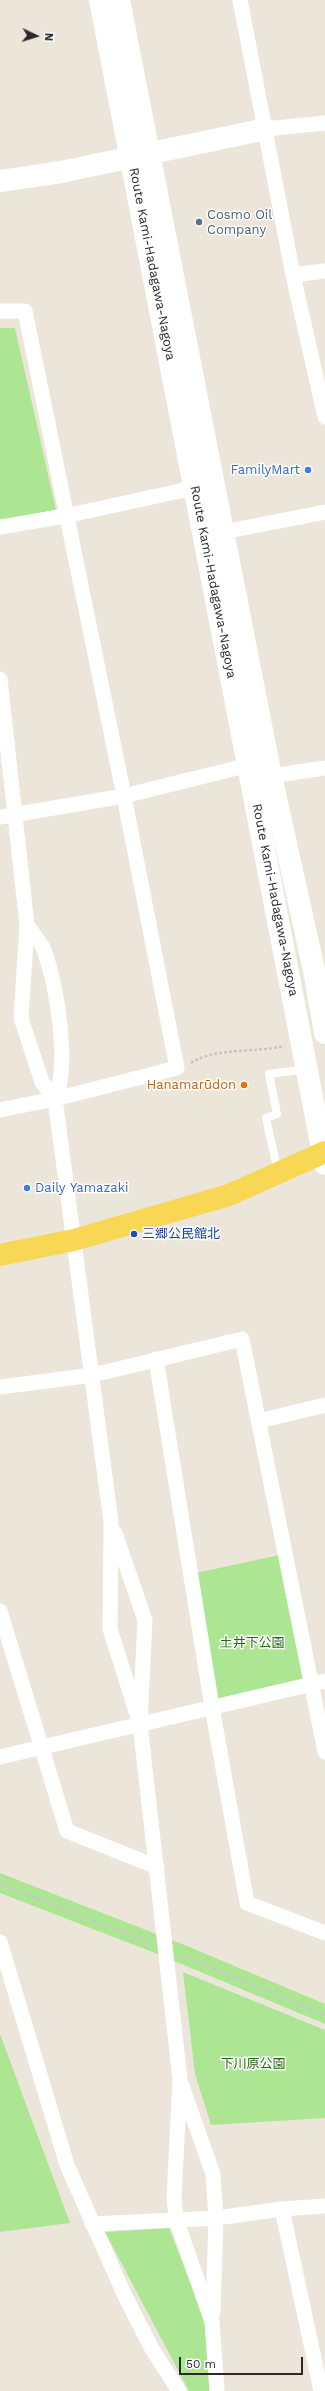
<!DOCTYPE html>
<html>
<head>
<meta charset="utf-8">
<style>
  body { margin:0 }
  #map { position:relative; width:325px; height:2391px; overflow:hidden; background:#ece5d9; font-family:"Work Sans",sans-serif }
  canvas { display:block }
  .north { position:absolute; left:16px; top:16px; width:40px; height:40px; -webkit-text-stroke:3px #fff; paint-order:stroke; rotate:94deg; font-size:11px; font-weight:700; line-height:16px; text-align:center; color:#292929 }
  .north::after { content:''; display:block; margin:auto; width:14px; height:18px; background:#292929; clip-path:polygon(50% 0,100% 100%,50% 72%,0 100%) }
  .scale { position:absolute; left:179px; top:2357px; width:124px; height:18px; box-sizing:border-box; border:2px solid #292929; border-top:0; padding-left:5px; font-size:12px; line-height:14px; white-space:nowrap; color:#292929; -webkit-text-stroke:3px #fff; paint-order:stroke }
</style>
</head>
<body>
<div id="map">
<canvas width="325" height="2391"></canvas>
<div class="north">N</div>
<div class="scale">50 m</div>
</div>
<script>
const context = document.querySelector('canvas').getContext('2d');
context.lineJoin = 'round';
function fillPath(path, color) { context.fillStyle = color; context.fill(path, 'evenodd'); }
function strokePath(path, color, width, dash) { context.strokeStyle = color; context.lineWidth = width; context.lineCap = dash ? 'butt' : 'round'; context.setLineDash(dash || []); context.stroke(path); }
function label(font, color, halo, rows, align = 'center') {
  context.font = font + ' "Work Sans","Noto Sans JP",sans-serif'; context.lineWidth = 3; context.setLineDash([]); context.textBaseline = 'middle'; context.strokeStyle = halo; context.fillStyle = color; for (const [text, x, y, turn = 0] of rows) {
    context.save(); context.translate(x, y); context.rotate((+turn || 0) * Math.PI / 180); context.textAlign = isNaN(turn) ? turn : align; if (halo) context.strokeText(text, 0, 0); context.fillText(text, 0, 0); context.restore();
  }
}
fillPath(new Path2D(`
  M0,328H15L56,510L0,520Z
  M280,1555L303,1680L218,1699L196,1573Z
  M0,1873L187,1946L325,2004V2024L155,1953L0,1893Z
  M183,1972L325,2030V2118L211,2125L195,2074Z
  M0,2034L70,2223L0,2232Z
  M169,2228L206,2323L212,2391H189L105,2232Z`), '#ace693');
strokePath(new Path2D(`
  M191,1063C214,1047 257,1053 284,1046
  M0,1884L149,1942
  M181,1955L325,2015`), '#c7c7c7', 2.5, [3, 2]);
strokePath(new Path2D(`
  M278,1172L266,1118L277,1114L269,1074L306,1069`), '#fff', 8);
strokePath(new Path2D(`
  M240,0L293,275L325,417
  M266,129L325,123
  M293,275L325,271
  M0,311H25L124,796L177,1068L55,1099L0,1110
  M0,527L65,516L203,486
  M223,532L325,512
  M0,679L27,925L21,1018L42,1082L55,1099L111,1522L110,1629L140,1724
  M271,776L325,768
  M0,817L124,796L249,765
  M27,925C32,933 41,942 44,950C57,986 70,1065 55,1099
  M156,1359L212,1707L247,1903L325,1933
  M0,1387L93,1375L242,1339L325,1752
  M259,1421L325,1405
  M115,1533L145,1620L140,1724L180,2079L174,2198L176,2219L212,2322L217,2391
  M0,1611L67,1831L157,1867
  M0,1757L325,1681
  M0,1942L67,2165L124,2294L152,2349L179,2391
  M182,2086L213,2174L216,2218L213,2312
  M282,2209L321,2391
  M92,2224L216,2218L282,2209L325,2206`), '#fff', 15);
strokePath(new Path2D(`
  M100,0L325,1164
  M119,0L271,776L314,970L325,1033
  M0,181L61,172L266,129`), '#fff', 22);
strokePath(new Path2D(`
  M0,1255L74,1240L229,1195L325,1152`), '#f7d753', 22);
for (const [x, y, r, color] of [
  [199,222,4,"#5c6f8a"],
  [308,470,4,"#3f7fe0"],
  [244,1085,4,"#e8710a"],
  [27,1188,4,"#3f7fe0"],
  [134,1234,4,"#1a4fb4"]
]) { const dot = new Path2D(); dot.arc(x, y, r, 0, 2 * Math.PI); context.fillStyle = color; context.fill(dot); strokePath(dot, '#fff', 1.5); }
label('13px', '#4e5e75', '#fff', [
  ["Cosmo Oil",207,215],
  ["Company",207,230]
], 'left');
label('13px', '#292929', '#fff', [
  ["Route Kami-Hadagawa-Nagoya",152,264,79],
  ["Route Kami-Hadagawa-Nagoya",213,582,79],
  ["Route Kami-Hadagawa-Nagoya",275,900,79]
]);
label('13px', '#366cbe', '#fff', [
  ["FamilyMart",300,470],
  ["Daily Yamazaki",35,1188,"left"]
], 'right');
label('13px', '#c56008', '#fff', [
  ["Hanamarūdon",236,1085]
], 'right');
label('13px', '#164399', '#fff', [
  ["三郷公民館北",142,1234]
], 'left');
label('13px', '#246816', '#fff', [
  ["土井下公園",252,1643],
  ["下川原公園",253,2064]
]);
</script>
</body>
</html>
